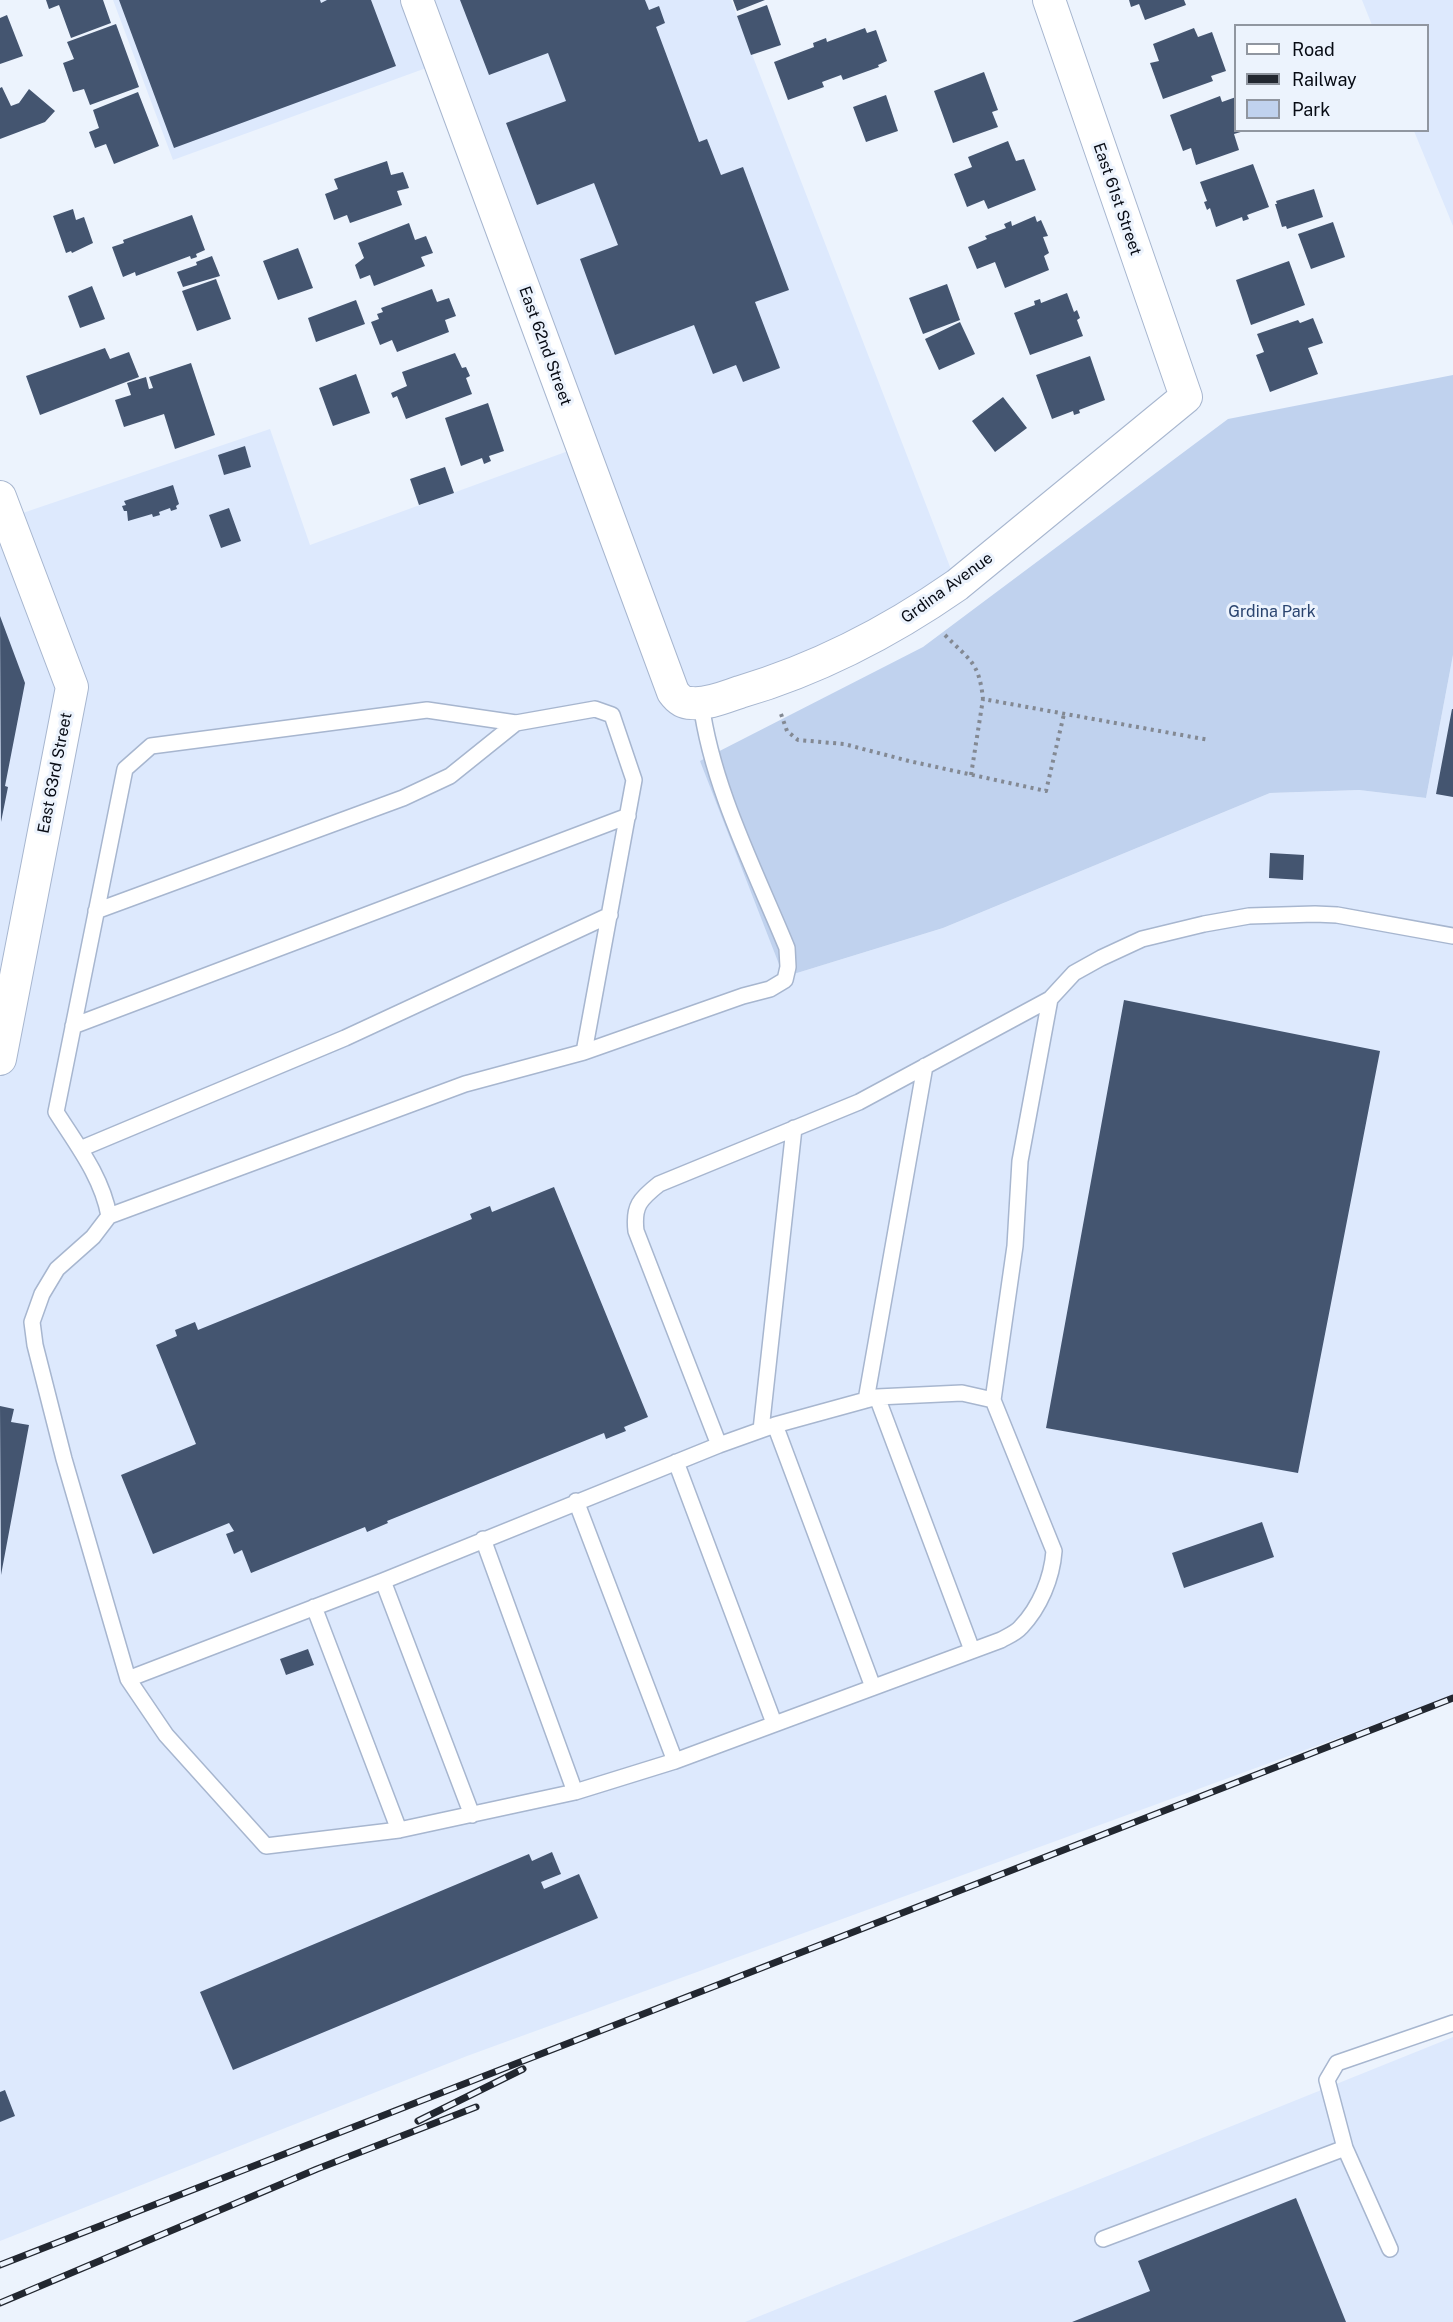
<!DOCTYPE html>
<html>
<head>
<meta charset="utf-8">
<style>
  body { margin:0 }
  #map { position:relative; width:1453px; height:2322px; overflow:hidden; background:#ecf3fd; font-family:"Public Sans",sans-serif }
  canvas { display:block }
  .legend { position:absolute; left:1234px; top:24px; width:195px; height:108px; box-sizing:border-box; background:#ecf3fd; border:2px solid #9096a0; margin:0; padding:8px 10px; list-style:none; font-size:18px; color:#070b14 }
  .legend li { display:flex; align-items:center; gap:12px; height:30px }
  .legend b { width:30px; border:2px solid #9096a0 }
</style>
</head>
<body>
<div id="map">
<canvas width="1453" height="2322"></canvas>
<ul class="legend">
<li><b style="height:8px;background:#fff"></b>Road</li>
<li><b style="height:8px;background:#222730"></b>Railway</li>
<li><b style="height:16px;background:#c0d2ee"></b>Park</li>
</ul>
</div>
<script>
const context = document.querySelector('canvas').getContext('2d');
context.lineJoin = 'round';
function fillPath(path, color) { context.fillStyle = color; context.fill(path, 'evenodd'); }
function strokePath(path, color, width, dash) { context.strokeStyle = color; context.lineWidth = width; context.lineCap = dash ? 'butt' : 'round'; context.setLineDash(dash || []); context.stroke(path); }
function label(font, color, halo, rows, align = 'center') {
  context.font = font + ' "Public Sans",sans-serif'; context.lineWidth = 6; context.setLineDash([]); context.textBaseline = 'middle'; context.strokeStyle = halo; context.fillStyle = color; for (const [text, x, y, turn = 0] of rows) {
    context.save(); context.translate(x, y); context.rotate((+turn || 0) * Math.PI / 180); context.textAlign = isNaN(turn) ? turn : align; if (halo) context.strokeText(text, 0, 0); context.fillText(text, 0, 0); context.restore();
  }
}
fillPath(new Path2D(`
  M113,0H731L957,585L701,703L784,977L943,928L1270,793L1359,790L1426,798L1453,655V1696L467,2056L0,2241V497L8,518L270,429L310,545L582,446L440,63L173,160Z
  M1362,0H1453V226L1414,131L1428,130V26L1372,25Z
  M1453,2037V2322H745Z`), '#dde9fd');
fillPath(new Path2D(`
  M1453,375V655L1426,798L1359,790L1270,793L943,928L784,977L700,761L923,647L1228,419Z`), '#c0d2ee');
fillPath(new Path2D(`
  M46,0H103L111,23L71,38L59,5L49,9Z
  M119,0H320L321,3L327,0H371L396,66L174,148Z
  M460,0H645L649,10L659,6L665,23L656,27L699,142L707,139L721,175L743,167L789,290L755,302L780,368L743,382L736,365L713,374L694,325L615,355L580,259L618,245L594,183L537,205L506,123L566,101L548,53L489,75Z
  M733,0H765L737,11Z
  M1129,0H1184L1186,5L1145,20L1139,4L1131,7Z
  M767,5L781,45L751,55L737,16Z
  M7,15L23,56L0,64V18Z
  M116,24L139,87L90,105L84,89L73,92L63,63L74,59L67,42Z
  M865,28L867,33L876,30L887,61L878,65L879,67L843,80L841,75L822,82L824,87L788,100L774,62L814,47L813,43L826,38L827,42Z
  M1194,28L1198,37L1212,32L1226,71L1211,76L1213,81L1163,99L1150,63L1159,61L1153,44Z
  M984,72L998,110L992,112L998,127L953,143L934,91Z
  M2,87L11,106L19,103L29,89L55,111L45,122L0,139V88Z
  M138,92L159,146L114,164L106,144L95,148L89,132L99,128L93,110Z
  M886,95L898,131L866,142L853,107Z
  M1220,96L1222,102L1236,97V130L1244,131L1234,134L1239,150L1196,165L1191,148L1183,151L1170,115Z
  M1008,141L1016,161L1024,159L1036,190L988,209L984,200L967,207L954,174L972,167L968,157Z
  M387,161L391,175L403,172L409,188L397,191L402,205L350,223L347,215L334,220L325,194L338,189L334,179Z
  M1253,164L1269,207L1247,215L1249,219L1243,221L1242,217L1216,227L1210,208L1207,210L1204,202L1207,201L1200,182Z
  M1314,189L1323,217L1287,229L1286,226L1282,227L1275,204H1277L1276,201Z
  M73,209L76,220L84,217L93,243L72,253L71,251L66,253L53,216Z
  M192,215L205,250L196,254L197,257L191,259L190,256L136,276L135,272L123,277L112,247L124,243L123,240Z
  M1035,216L1037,222L1041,220L1048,236L1043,237L1049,253L1044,256L1049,270L1005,288L995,262L977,269L968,247L987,239L985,236L1006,228L1004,224L1011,221L1012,226Z
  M1333,222L1345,257L1311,269L1298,234Z
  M409,223L415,240L426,236L433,253L421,257L425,266L374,286L370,275L360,279L355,265L364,258L358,243Z
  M298,248L313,288L278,300L263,261Z
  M212,256L220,276L183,287L177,272L197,265L196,262Z
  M1289,261L1305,305L1251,325L1236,280Z
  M216,279L231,319L197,331L182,291Z
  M947,284L960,320L923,334L909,298Z
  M92,286L105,319L80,328L68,296Z
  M432,289L437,302L449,298L456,316L445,320L449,332L397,352L392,340L380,345L371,322L379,319L377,314L383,312L381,308Z
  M1067,293L1074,312L1077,310L1080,318L1077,320L1083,336L1030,355L1014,313L1035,305L1034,301L1040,299L1041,303Z
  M356,300L365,324L316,342L308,318Z
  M1313,318L1323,343L1308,348L1318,374L1270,392L1256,355L1264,352L1257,334L1298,320L1300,323Z
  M960,322L975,354L939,370L925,339Z
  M105,348L110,359L129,352L139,377L40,415L26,376Z
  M455,353L462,368L466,367L470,376L466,378L472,394L406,419L397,396L393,398L391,393L407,386L402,372Z
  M1090,356L1105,400L1079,410L1080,413L1074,415L1073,411L1052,419L1036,375Z
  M191,363L215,435L175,449L164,414L124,427L115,400L131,395L127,383L146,377L149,389L153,388L149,377Z
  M356,374L370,413L333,426L319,388Z
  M1003,397L1027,428L995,452L972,421Z
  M488,403L504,451L489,456L491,461L484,464L482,458L461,466L445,418Z
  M245,446L251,467L224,475L218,455Z
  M445,467L454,493L419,505L410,479Z
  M173,485L179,504L176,506L177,509L171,511L170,508L159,512L160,515L153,517L152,514L128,521L127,511H124L122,506L126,505L124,501Z
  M229,508L241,541L221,548L209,515Z
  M0,616L25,683L5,786L8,787L1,822Z
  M1452,709H1453V797L1436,794Z
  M1270,853L1304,855L1303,880L1269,878Z
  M1124,1000L1380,1051L1298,1473L1046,1428Z
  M554,1187L648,1417L624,1427L626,1431L606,1439L604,1433L387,1521L388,1523L367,1532L365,1527L251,1573L242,1550L234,1554L226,1534L234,1531L229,1523L153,1554L121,1475L196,1444L156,1345L177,1336L175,1330L195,1322L198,1330L472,1219L470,1214L490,1206L492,1212Z
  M0,1406L14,1409L11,1422L29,1425L1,1575Z
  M1262,1522L1274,1557L1184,1588L1172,1553Z
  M308,1649L314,1665L286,1675L280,1659Z
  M552,1852L561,1874L541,1882L544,1889L579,1874L598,1918L233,2070L200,1992L529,1854L532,1861Z
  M5,2090L15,2116L0,2122V2092Z
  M1296,2198L1346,2322H1072L1150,2291L1138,2261Z`), '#445570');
const lane = new Path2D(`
  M96,911L403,798L450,776L516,723
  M73,1026L628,816
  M584,1052L743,996L770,989L785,980L788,967L787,948C755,870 712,787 701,703
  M80,1149L345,1038L610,915
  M109,1216C102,1177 77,1145 56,1112L125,769L151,746L427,710L516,723L595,709L612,715L634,780L584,1052L465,1084L109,1216L93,1237L57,1269L42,1294L32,1322L35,1345L64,1459L128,1679L166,1735L266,1846L399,1830L575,1792L675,1761L1001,1640C1008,1636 1016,1633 1021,1627C1040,1607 1052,1578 1054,1551L993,1400L1015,1246L1020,1161L1050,999L1074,973L1101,958L1142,939L1204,924L1249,916L1315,914L1337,915L1453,936
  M877,1397L972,1650
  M866,1400L925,1066
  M775,1425L873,1687
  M761,1430L794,1128
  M719,1445L775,1425L877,1397L962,1393L993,1400
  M676,1462L774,1723
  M576,1501L675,1761
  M483,1539L575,1792
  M383,1581L472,1815
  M314,1607L399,1830
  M128,1679L383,1581L719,1445L636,1231C633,1206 640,1199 659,1184L859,1102L1050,999
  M1103,2239L1345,2148
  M1390,2249L1345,2148L1327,2080L1337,2063L1453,2023`);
const street = new Path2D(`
  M417,0L673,692C678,699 683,703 691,703C707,705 725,697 740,692C818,669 891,631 957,585L1186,397L1049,0
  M0,497L72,687L0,1059`);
strokePath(lane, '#a7b6cf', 18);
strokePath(street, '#a7b6cf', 34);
strokePath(new Path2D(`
  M945,635C969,660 979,661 983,699L1209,740
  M781,714L787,731L798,740L844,744L909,761L1046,791L1064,714
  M971,775L983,699`), '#838993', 4, [3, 4.5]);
strokePath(lane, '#fff', 15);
strokePath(street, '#fff', 32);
const rail = new Path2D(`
  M418,2121L523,2069
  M0,2265L1453,1698
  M0,2303L317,2169L476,2107`);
strokePath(rail, '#222730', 7);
strokePath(rail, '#ecf3fd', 4.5, [14]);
label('16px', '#070b14', '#ecf3fd', [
  ["East 61st Street",1117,199,71],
  ["East 62nd Street",545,346,70],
  ["Grdina Avenue",947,588,-36],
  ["East 63rd Street",55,773,-79]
]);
label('16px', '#2a446f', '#ecf3fd', [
  ["Grdina Park",1272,612]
]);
</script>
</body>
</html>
